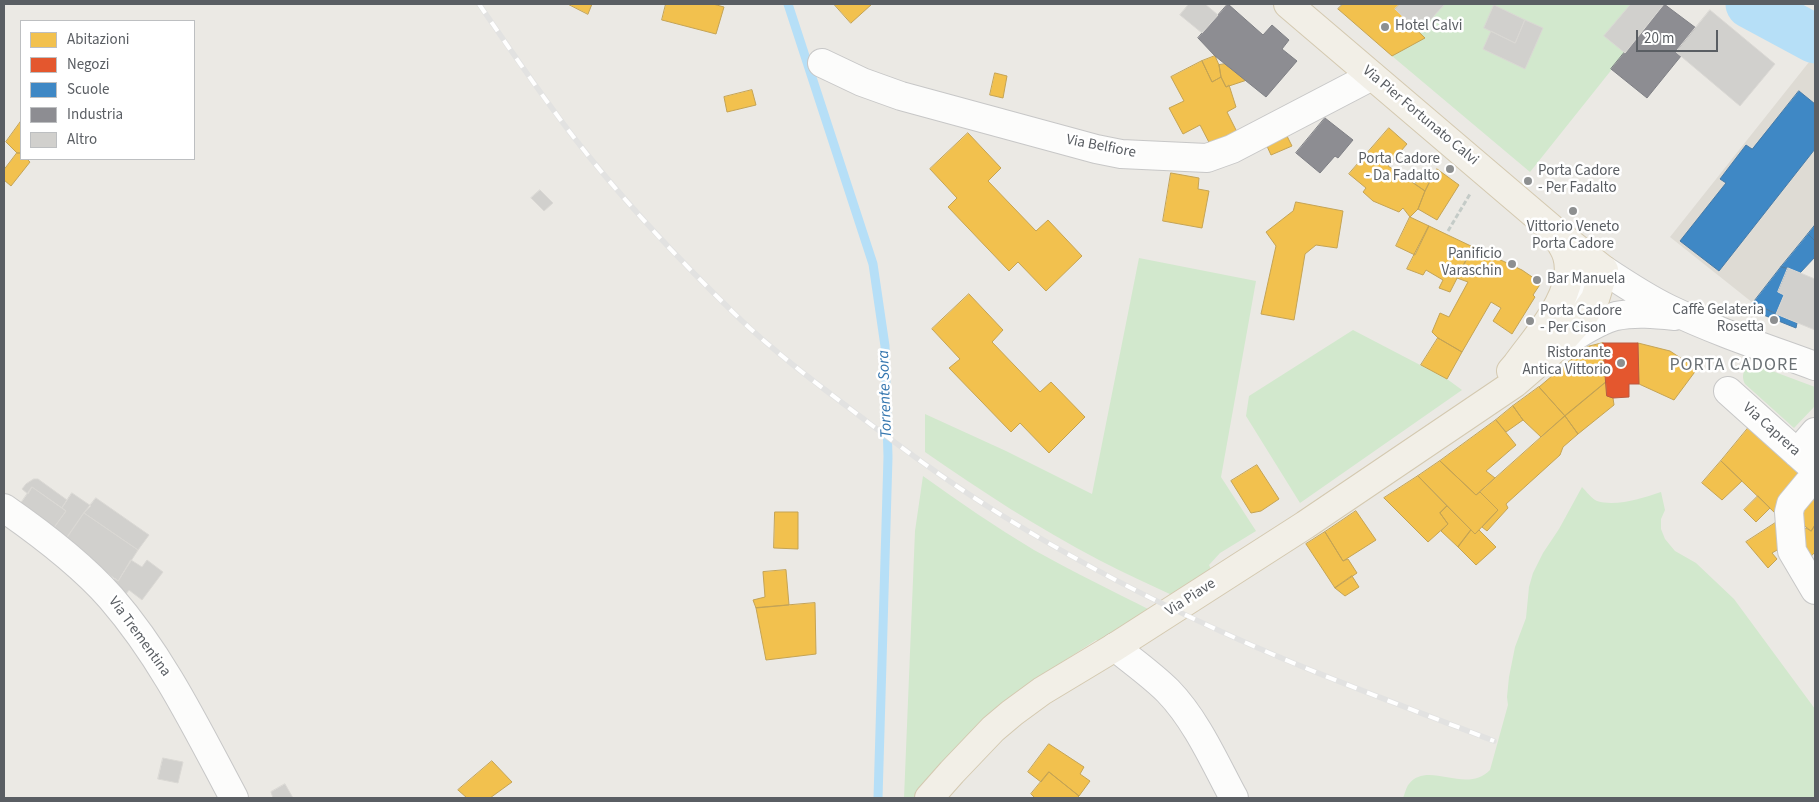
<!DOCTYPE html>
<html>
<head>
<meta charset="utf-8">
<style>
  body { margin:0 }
  #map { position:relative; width:1819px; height:802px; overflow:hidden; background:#ebe9e4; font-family:"Source Sans 3",sans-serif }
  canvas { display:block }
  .frame { position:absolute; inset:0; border:5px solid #5a5e63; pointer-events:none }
  .legend { position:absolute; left:20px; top:20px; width:175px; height:140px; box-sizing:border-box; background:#fff; border:1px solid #bdbfc1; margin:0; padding:6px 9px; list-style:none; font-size:15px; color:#5a5e63 }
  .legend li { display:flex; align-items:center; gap:10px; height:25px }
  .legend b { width:25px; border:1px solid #bdbfc1 }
  .scale { position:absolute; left:1636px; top:30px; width:82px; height:22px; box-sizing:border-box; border:2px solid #5a5e63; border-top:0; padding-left:6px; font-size:15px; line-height:18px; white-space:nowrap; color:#5a5e63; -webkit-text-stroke:4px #fff; paint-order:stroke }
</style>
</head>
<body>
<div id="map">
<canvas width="1819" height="802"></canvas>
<div class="frame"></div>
<ul class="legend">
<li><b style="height:14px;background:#f2c14e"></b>Abitazioni</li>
<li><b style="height:14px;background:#e4572e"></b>Negozi</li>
<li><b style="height:14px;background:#3f88c5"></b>Scuole</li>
<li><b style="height:14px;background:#8d8d92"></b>Industria</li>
<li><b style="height:14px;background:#d1d0cd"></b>Altro</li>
</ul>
<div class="scale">20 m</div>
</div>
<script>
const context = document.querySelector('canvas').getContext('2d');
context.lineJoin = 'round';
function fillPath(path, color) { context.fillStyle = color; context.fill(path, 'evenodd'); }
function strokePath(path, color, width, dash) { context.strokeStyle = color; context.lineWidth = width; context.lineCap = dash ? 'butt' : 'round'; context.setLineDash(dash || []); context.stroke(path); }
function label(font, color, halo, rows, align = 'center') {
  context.font = font + ' "Source Sans 3",sans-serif'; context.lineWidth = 5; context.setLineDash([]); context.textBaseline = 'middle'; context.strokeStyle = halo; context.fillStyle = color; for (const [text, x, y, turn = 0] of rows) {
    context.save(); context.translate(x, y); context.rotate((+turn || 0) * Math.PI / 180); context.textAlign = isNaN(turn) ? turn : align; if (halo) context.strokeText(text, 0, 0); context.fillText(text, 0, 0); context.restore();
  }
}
fillPath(new Path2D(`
  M1813,57L1815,59V225L1753,303L1670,237Z`), '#dedbd4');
fillPath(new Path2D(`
  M1445,4H1664L1530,172L1392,56L1424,37L1419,32Z
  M1139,258L1256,281L1221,477L1256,531L1220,553L1209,565L1212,571L1174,596C1149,584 1124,573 1099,560C1038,528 981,491 925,452V414L1006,451L1092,494Z
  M1353,330L1447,379L1462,390L1300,503L1246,416L1249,396Z
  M1756,365L1815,387V406L1794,428L1745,384C1740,374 1745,366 1756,365Z
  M923,476C959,502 996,527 1034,550C1073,572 1113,591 1152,611L1105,643L1096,640L1018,691L993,711L916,798H904L915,531Z
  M1582,487C1586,491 1592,499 1597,501C1616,507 1643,498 1661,492L1665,510L1661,519V529L1665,539L1675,551L1696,563L1734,599L1815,709V798H1403C1405,794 1406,787 1409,784C1428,760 1466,795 1490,770L1508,705L1507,697L1509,677L1515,647L1526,618L1529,587L1533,573L1543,553L1559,529Z`), '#d2e8cd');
const homes = new Path2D(`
  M568,4H592L588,14Z
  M666,4H713L724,7L716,34L662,20Z
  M834,4H872L851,23Z
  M1343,4H1400L1395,9L1425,38L1392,56L1338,9Z
  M1215,56L1219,65L1221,77L1212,82L1202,61Z
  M1202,61L1212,82L1221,77L1226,87L1229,85L1236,107L1227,112L1239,136L1213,150L1200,125L1183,134L1169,108L1184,101L1171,77Z
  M1225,64L1247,80L1226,87L1221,77L1219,65Z
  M995,73L1007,76L1003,98L990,95Z
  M752,90L756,105L727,112L724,97Z
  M21,121V153H17L6,142Z
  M1389,128L1407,144L1388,166L1425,191L1418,209L1410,217L1403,208L1399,212L1373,201L1363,192L1366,188L1349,174Z
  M968,133L1001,168L988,181L1036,231L1048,220L1082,256L1046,291L1018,262L1009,271L948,207L957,198L930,169Z
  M1286,134L1292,146L1271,155L1266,144Z
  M17,153H21V159H27L30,162L11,186L4,180V170Z
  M1437,169L1459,185L1437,220L1418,209L1425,191Z
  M1171,173L1199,178L1198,189L1209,191L1202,228L1163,221Z
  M1422,175L1430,181L1425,191L1415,184Z
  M1296,202L1343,211L1337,248L1316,245L1305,254L1294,320L1261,314L1276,246L1266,232L1293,211Z
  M1410,217L1429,226L1415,255L1396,246Z
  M1429,226L1473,247L1450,292L1439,288L1443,280L1426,270L1423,275L1407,269Z
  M1473,247L1522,270L1541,283L1533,295L1535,297L1512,334L1493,321L1501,308L1491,302L1462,352L1438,338L1432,332L1440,313L1449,317L1468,282L1457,278Z
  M969,294L1003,330L992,342L1040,392L1051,382L1085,417L1049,453L1020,423L1011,432L949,368L960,359L932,329Z
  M1438,338L1462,352L1447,379L1421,365Z
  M1603,343L1606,382L1565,416L1539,387L1586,347Z
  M1638,343L1670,351L1697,369L1674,400L1639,384Z
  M1606,382L1607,396L1613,398L1614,405L1578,434L1565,416Z
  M1539,387L1565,416L1541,437L1523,420L1513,406Z
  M1513,406L1523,420L1506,432L1496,420Z
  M1565,416L1578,434L1563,447L1560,455L1506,504L1508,508L1487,531L1482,527L1498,510L1480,492Z
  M1496,420L1516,445L1486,471L1495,478L1476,495L1440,461Z
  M1749,427L1809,477L1776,514L1721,461Z
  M1440,461L1476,495L1480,492L1498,510L1475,534L1418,476Z
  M1721,461L1742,481L1722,500L1702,483Z
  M1257,465L1279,499L1261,511L1251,513L1231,481Z
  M1418,476L1447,506L1440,513L1448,524L1428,542L1384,498Z
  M1815,482V525L1811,531L1796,519Z
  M1758,496L1770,508L1756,522L1744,510Z
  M1447,506L1471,530L1458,547L1441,531L1448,524L1440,513Z
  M1356,511L1376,540L1343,561L1325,532Z
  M775,512H798V549L774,548Z
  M1780,520L1789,543L1772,553L1777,559L1768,568L1746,542Z
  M1815,525V552L1803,565L1794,536L1806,528L1811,531Z
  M1471,530L1475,534L1479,530L1496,547L1476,565L1458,547Z
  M1325,532L1343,561L1348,559L1357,573L1335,588L1306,544Z
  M786,570L789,605L756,608L753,600L765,597L763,572Z
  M1352,576L1359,587L1345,596L1335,588Z
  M815,603L816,654L766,660L756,608Z
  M1049,744L1084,767L1080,774L1090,781L1079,796L1049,772L1041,782L1028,772Z
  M492,761L512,782L490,798H467L458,790Z
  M1049,772L1079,796L1077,798H1035L1031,794Z`);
fillPath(homes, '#f2c14e');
strokePath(homes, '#c4a354', 1);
const shops = new Path2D(`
  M1603,343H1638L1639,384H1629V397L1613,398L1607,396Z`);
fillPath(shops, '#e4572e');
strokePath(shops, '#bb593e', 1);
const schools = new Path2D(`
  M1799,91L1815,104V149L1719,271L1680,241L1726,183L1720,179L1746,145L1752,149Z
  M1815,225V241L1808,234Z
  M1808,234L1815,241V257L1800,273L1781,267Z
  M1781,267L1788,268L1778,292L1784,295L1776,314L1753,303Z
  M1753,303L1797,323L1796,328L1751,310Z`);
fillPath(schools, '#3f88c5');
strokePath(schools, '#477ba8', 1);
const industry = new Path2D(`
  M1228,4L1263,35L1272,25L1289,40L1282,49L1297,61L1266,97L1215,56L1198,38Z
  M1664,4L1696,28L1676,52L1681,56L1647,98L1611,69Z
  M1325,118L1353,140L1338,158L1335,156L1320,173L1296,153Z`);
fillPath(industry, '#8d8d92');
strokePath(industry, '#7e7f84', 1);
strokePath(new Path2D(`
  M788,4L873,264L885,346L888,457L878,798`), '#b6dff7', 9);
strokePath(new Path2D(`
  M1750,4L1815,39`), '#b6dff7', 49);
const building = new Path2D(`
  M1189,4H1205L1218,15L1202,33L1180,15Z
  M1400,4H1445L1419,32L1395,9Z
  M1631,4H1664L1625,53L1604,36Z
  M1494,5L1525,20L1515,43L1484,28Z
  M1710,10L1775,64L1740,106L1676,52Z
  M1525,20L1543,28L1525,69L1483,49L1491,31L1515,43Z
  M540,190L553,203L544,211L531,198Z
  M1788,268L1815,279V330L1776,314L1784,295L1778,292Z
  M34,479H38L67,500L62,508L32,487L28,494L22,489L26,484Z
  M32,487L66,511L50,533L17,509Z
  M72,493L91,506L84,513L64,542L50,533L66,511L62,508Z
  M96,498L149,535L138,550L84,513Z
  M84,513L138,550L118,581L64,542Z
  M131,560L142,567L147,560L163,572L142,600L129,590L126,594L111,584L115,578L118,581Z
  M163,758L183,762L178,783L158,779Z
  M285,784L293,798H273L271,792Z`);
fillPath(building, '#d1d0cd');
strokePath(building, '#dad8d4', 1);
const minor = new Path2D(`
  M822,63L862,82L901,96L1096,149L1121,154L1207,158L1232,149L1372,76
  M1555,311C1569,293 1585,282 1604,270C1625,284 1646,298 1669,309C1717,332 1766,348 1815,366
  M1560,345C1578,335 1596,321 1616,316C1635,312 1655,314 1675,316
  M1728,391L1815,469
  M1797,453L1815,432
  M1815,475L1791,504L1789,512L1792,551L1815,590
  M4,508C40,533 82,565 111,598C163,658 197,729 234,798
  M1115,647C1132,661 1152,675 1168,691C1197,721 1215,763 1234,798`);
const major = new Path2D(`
  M1511,371L1517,364C1537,336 1578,293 1567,256C1565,248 1558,239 1554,232
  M929,798L952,772L993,729L1012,713L1042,691L1115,647L1305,525L1515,383L1552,351L1580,320L1595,299L1604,270L1552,229L1288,4`);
strokePath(minor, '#c7c7c7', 30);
strokePath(major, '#d4c9b0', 30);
strokePath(new Path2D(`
  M1448,231L1470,194`), '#c4cbc7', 3, [5, 2.5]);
strokePath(minor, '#fcfcfb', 28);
strokePath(major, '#f2efe7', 28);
const rail = new Path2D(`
  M479,4C509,48 539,92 572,135C623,201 681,262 741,320C778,355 820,386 861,417C907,452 954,486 1003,516C1076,561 1153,601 1231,636C1317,675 1406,707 1494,741`);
strokePath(rail, '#e2e2e1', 5.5);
strokePath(rail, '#fff', 4, [11]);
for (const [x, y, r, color] of [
  [1385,27,5,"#8d8f90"],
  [1450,169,5,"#8d8f90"],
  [1528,181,5,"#8d8f90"],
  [1573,211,5,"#8d8f90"],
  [1512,264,5,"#8d8f90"],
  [1537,280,5,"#8d8f90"],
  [1774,320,5,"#8d8f90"],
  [1530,321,5,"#8d8f90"],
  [1621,363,5,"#8d8f90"]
]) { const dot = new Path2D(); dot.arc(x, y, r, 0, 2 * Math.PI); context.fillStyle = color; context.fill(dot); strokePath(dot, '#fff', 2); }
label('15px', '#5a5e63', '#fff', [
  ["Hotel Calvi",1395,27],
  ["Porta Cadore",1440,160,"right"],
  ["- Da Fadalto",1440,177,"right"],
  ["Porta Cadore",1538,172],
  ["- Per Fadalto",1538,189],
  ["Vittorio Veneto",1573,228,"center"],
  ["Porta Cadore",1573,245,"center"],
  ["Panificio",1502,255,"right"],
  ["Varaschin",1502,272,"right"],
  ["Bar Manuela",1547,280],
  ["Caffè Gelateria",1764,311,"right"],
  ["Rosetta",1764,328,"right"],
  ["Porta Cadore",1540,312],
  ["- Per Cison",1540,329],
  ["Ristorante",1611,354,"right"],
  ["Antica Vittorio",1611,371,"right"]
], 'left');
label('15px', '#5a5e63', '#fff', [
  ["Via Pier Fortunato Calvi",1420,116,40],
  ["Via Belfiore",1101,147,11],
  ["Via Caprera",1771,430,42],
  ["Via Piave",1191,598,-33],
  ["Via Trementina",139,637,54]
]);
label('italic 16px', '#3476af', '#fff', [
  ["Torrente Sora",886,394,-92]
]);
context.letterSpacing = '1px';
label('18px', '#6b7175', '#fff', [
  ["PORTA CADORE",1734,366]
]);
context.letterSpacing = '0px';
</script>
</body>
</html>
